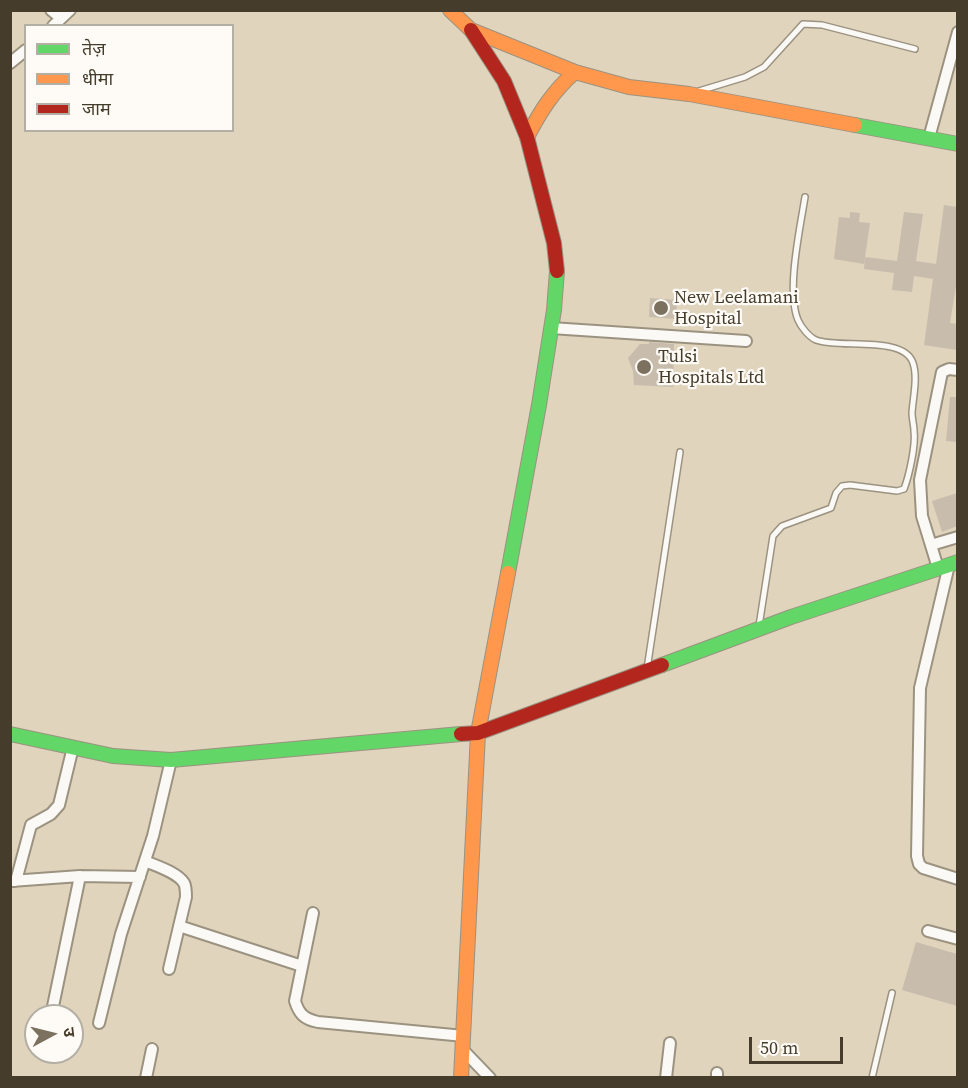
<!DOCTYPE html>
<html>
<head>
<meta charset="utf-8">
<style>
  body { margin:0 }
  #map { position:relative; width:968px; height:1088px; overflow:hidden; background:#e0d4bd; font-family:"Source Serif 4","Noto Sans Devanagari",serif }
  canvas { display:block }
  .frame { position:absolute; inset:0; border:12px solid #453c2b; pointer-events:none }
  .legend { position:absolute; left:24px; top:24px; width:210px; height:108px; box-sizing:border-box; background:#fefbf7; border:2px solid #b4afa5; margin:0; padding:8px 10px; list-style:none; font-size:18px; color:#453c2b }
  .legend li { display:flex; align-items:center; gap:12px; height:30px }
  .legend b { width:30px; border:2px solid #b4afa5 }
  .north { position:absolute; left:24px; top:1004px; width:60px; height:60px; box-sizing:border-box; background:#fefbf7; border:2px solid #b4afa5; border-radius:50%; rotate:83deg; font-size:16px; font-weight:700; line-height:24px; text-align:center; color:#453c2b }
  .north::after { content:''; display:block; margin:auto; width:21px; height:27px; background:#7b715e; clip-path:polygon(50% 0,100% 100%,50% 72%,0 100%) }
  .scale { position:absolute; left:749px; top:1037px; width:94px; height:27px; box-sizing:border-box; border:3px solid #453c2b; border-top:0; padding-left:8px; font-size:18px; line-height:21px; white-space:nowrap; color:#453c2b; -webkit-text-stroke:4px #fefbf7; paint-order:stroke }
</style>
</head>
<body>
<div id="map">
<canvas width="968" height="1088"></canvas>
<div class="frame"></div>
<ul class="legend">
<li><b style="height:8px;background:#63d668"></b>तेज़</li>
<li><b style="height:8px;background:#ff974d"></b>धीमा</li>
<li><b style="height:8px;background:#b3261e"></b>जाम</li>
</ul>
<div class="north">उ</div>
<div class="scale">50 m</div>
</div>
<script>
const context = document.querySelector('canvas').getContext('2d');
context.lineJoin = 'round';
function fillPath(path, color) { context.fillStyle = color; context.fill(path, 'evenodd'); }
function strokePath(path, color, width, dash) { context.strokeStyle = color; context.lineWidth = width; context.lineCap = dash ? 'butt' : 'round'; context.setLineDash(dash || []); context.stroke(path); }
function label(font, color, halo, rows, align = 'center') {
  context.font = font + ' "Source Serif 4",serif'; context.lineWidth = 4.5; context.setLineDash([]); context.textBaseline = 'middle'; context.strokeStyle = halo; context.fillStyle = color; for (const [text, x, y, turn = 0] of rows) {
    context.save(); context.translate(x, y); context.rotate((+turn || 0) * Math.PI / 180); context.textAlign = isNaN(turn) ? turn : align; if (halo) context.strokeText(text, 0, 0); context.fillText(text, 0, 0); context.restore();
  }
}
fillPath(new Path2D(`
  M944,205L957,207V280L950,323L957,324V350L924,345L933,279L914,276L912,292L892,290L894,273L864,269L865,257L897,261L904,212L923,214L916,261L936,264Z
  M850,212L860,213L859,222L870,223L864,264L834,259L839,217L850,218Z
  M650,298L677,300L676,319L649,317Z
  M649,342L674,344L673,387L634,385L633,371L628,358L640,344H649Z
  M950,397H957V442L946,441Z
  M957,493V526L942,532L932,501Z
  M916,942L957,954V1006L902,990Z`), '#c8bcac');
const lane = new Path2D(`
  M699,91L745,77L764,67L803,24L822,25L915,49
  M759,626L773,536L782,526L831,508L836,493L842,486L850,485L897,491L904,489C909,476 916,445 914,431C914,425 912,419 912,413C913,397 918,378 913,363C904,335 839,349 816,340C809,337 801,327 798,320C786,291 800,229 805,197
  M647,669L680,452
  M872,1078L892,993`);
const street = new Path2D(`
  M51,10L61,18
  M53,26L70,10
  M10,63L26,50
  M929,138L958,32
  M551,328L746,341
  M931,545L958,537
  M949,565L920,688L917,856L919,864L923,868L958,879
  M938,568L922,516L920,480L942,372L949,369L958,370
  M145,861C156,866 177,872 184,883C186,887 186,892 186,897L169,969
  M11,881L80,876L140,877
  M16,881L31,825L51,814L59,805L73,747
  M313,913L295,1001C299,1014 304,1019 318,1022L464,1036
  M179,926L302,966
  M928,931L958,939
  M51,1016L80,876
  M99,1023L121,934L153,836L171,760
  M464,1051L490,1078
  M146,1078L152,1049
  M666,1078L670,1043
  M717,1078V1073`);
const fast = new Path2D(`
  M855,125L958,144
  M508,573L539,405L554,310L557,271
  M662,665L791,617L958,562
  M10,734L113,756L171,760L461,734`);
const slow = new Path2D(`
  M450,10L471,30L575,72L629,87L689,94L855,125
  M527,137C540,112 553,91 575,72
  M461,1078L478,733L508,573`);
const jam = new Path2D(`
  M471,30L504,81L527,137L554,243L557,271
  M461,734L478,733L662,665`);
strokePath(lane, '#9b9280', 8);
strokePath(street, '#9b9280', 14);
strokePath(fast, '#9b9280', 16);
strokePath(slow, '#9b9280', 16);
strokePath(jam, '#9b9280', 16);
strokePath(lane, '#faf9f5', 5);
strokePath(street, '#faf9f5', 10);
strokePath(fast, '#63d668', 14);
strokePath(slow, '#ff974d', 14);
strokePath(jam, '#b3261e', 14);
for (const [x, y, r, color] of [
  [661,308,8,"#7b715e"],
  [644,367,8,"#7b715e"]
]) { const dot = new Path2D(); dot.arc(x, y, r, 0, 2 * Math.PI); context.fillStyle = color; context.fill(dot); strokePath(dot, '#fefbf7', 2); }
label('18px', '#453c2b', '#fefbf7', [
  ["New Leelamani",674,298],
  ["Hospital",674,319],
  ["Tulsi",658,357],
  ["Hospitals Ltd",658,378]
], 'left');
</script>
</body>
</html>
